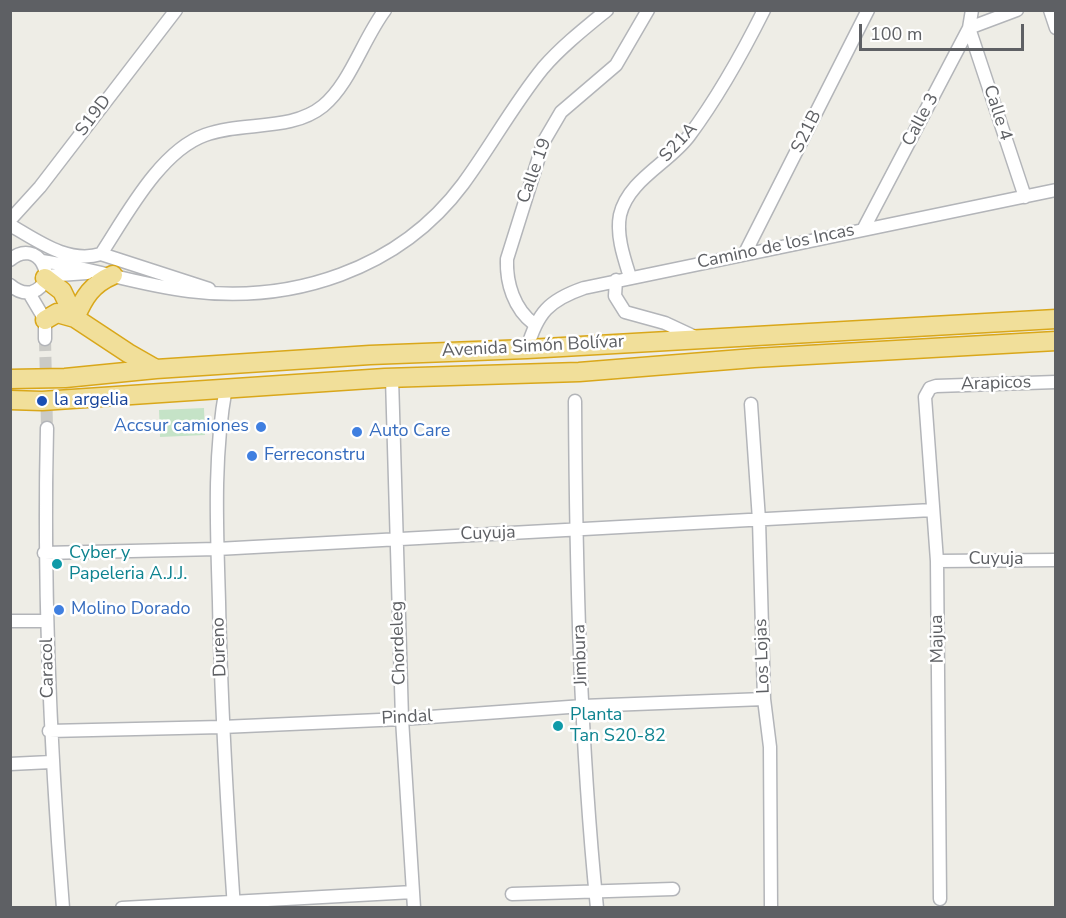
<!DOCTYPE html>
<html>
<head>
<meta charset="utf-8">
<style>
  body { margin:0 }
  #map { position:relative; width:1066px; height:918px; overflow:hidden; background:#eeede6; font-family:"Nunito Sans",sans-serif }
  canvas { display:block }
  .frame { position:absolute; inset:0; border:12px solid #5e6064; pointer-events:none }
  .scale { position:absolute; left:859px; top:24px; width:165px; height:27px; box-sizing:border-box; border:3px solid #5e6064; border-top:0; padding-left:8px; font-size:18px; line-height:21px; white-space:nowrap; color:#5e6064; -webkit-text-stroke:4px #fff; paint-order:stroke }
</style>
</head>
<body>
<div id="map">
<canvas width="1066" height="918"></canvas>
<div class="frame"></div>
<div class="scale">100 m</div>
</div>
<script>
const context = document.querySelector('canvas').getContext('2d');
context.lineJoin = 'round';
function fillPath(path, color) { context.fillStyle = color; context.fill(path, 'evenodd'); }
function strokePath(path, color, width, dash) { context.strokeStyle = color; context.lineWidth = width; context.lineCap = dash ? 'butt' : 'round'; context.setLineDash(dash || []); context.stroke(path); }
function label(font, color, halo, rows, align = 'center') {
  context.font = font + ' "Nunito Sans",sans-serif'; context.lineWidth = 5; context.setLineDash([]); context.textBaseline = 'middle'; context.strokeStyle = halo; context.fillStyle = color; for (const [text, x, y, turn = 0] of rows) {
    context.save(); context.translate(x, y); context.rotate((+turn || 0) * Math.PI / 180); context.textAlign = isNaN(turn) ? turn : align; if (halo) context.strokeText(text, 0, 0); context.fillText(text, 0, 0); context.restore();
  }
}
fillPath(new Path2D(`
  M204,408L205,435L160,437L159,410Z`), '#c5e3c7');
strokePath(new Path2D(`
  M45,339L47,428`), '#cacac6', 12, [12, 6]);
const minor = new Path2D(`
  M1050,10L1056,28
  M969,28L1025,197
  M969,28L1017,10
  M10,220L40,187L176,10
  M10,225C38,241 68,264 101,254C126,216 160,151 205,135C242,121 291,132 323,106C350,84 363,39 385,10
  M864,228L969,28L972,10
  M745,253L868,10
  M101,254L209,289
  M10,260C38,236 61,282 32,292C24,294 17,291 10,285
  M42,261C91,268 139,285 189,291C292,304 399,270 463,184C491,146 513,105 543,68C561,47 585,28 607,10
  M45,276L87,273
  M630,277C624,258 616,235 620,215C628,180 669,163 689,136C718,97 742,54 764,10
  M616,280L615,296L625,312L665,323L695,337
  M29,293L45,320V339
  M534,324C514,309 506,283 507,259L544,141L561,112L616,65L648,10
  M527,349C537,313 549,300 584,288L1056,190
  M392,378L402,719L414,908
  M226,387C213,458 217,530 219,602C221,704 227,806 234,908
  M575,401C576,570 580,740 597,908
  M751,404L759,520L764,699L770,747L771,908
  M47,428C43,588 50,747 63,908
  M44,553L217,549L932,510
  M937,561L1056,560
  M10,621H46
  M49,731L222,727L402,719L583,706L764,699
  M10,764L51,762
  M512,894L673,889
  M940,899L937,561L925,397L930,388L936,386L1056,382
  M122,908L413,892`);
const highway = new Path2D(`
  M45,278L62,291L75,318
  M75,318C84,297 92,284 113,275
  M45,320L57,313L75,318L128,353L156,369
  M10,379L65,378L156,369L370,355L527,349L1056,319
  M10,400L42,401L385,378L579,372L754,358L1056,341`);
strokePath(minor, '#b3b5b9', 15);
strokePath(highway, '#d9a71a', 21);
strokePath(minor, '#fff', 12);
strokePath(highway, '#f1df9a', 18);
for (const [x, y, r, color] of [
  [42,401,6,"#1a4fb4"],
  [261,427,6,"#3f7fe0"],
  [357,432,6,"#3f7fe0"],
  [252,456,6,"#3f7fe0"],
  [57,564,6,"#0f9aa8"],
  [59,610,6,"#3f7fe0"],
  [558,726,6,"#0f9aa8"]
]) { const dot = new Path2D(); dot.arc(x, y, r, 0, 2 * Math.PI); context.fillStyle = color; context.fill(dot); strokePath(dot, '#fff', 2); }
label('18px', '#5e6064', '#fff', [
  ["Calle 4",997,113,72],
  ["S19D",94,116,-53],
  ["Calle 3",921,120,-62],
  ["S21B",807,132,-63],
  ["S21A",679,143,-47],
  ["Calle 19",535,171,-70],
  ["Camino de los Incas",776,247,-12],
  ["Avenida Simón Bolívar",533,347,-3],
  ["Arapicos",996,384,-2],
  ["Cuyuja",488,534,-2],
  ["Cuyuja",996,560],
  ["Majua",938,639,-91],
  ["Chordeleg",399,643,-92],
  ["Dureno",220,647,-92],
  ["Jimbura",581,655,-92],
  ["Los Lojas",763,656,-92],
  ["Caracol",48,668,-91],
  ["Pindal",407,718,-3]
]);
label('18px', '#164399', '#fff', [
  ["la argelia",54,401]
], 'left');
label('18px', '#366cbe', '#fff', [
  ["Accsur camiones",249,427,"right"],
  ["Auto Care",369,432],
  ["Ferreconstru",264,456],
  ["Molino Dorado",71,610]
], 'left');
label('18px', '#0d838f', '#fff', [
  ["Cyber y",69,554],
  ["Papeleria A.J.J.",69,575],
  ["Planta",570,716],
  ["Tan S20-82",570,737]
], 'left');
</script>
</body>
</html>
